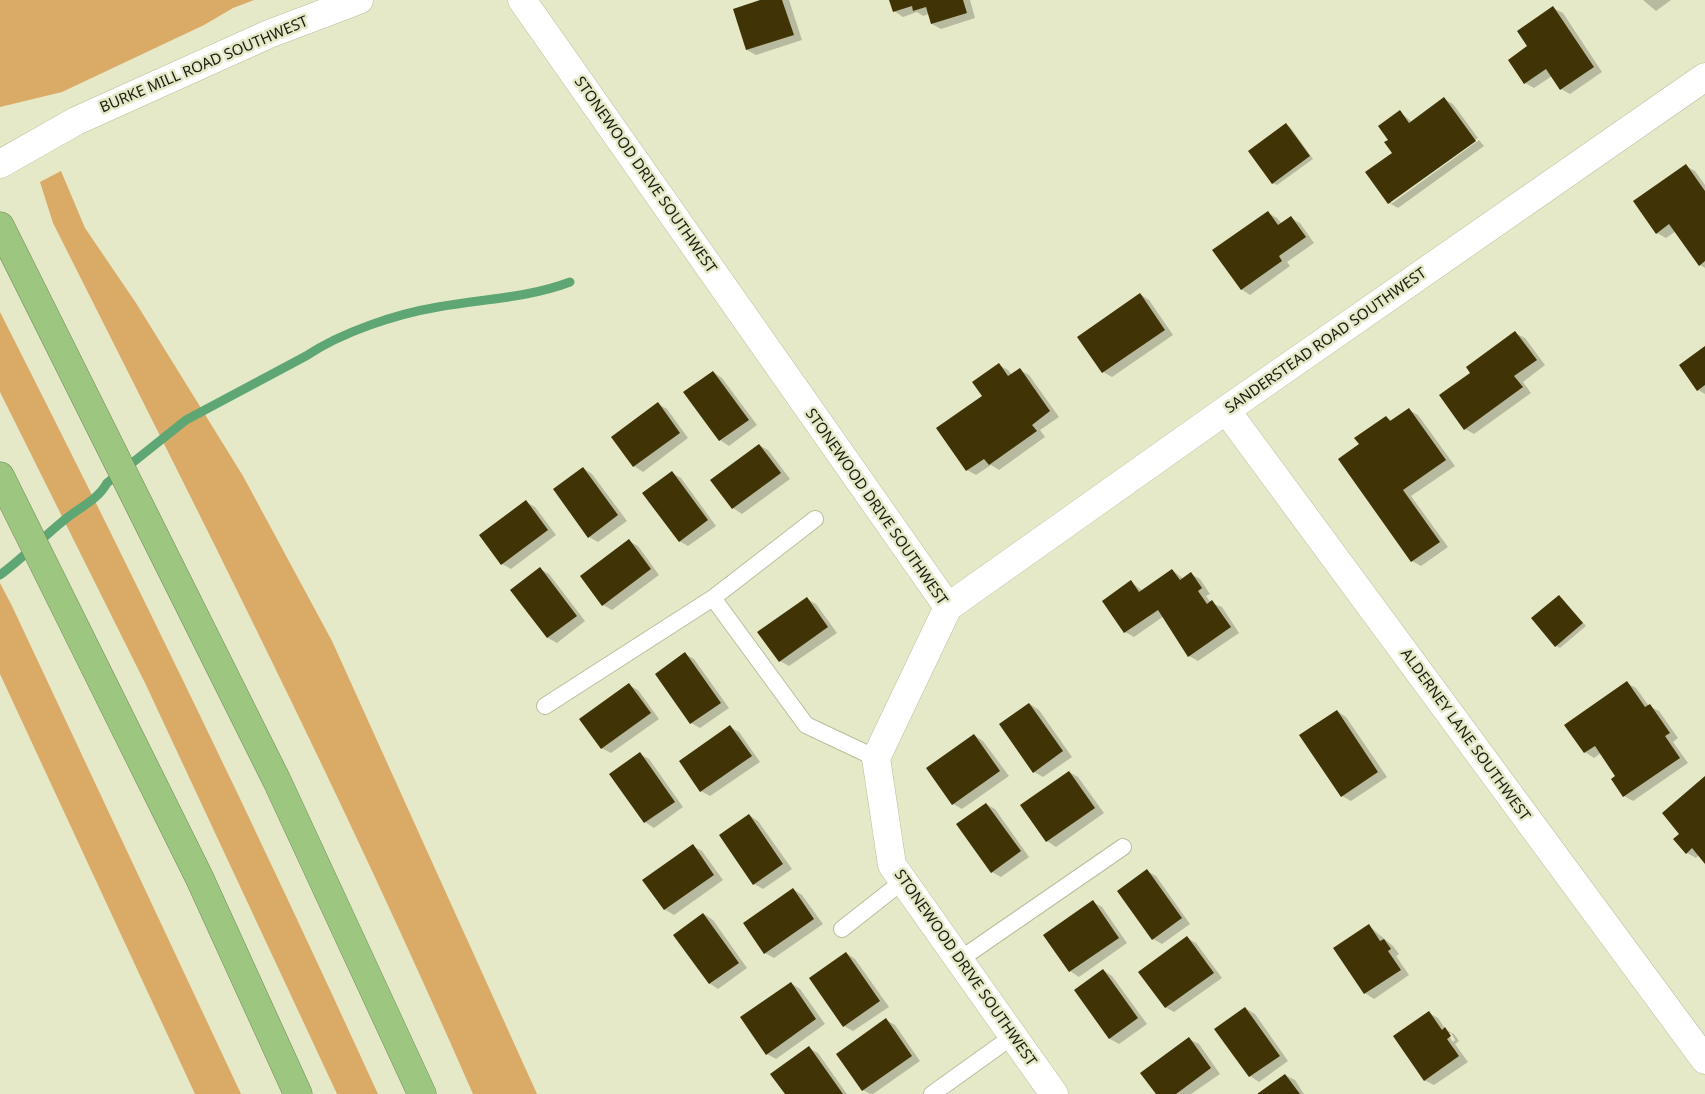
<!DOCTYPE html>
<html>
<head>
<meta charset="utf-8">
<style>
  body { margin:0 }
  canvas { display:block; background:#e5e9c7 }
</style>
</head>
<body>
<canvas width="1705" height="1094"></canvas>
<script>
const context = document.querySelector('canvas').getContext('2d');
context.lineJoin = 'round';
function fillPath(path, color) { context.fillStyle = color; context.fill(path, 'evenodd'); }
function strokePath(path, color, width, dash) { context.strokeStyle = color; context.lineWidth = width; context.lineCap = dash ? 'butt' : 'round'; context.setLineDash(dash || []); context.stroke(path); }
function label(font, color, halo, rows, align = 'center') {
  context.font = font + ' "Noto Sans",sans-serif'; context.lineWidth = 5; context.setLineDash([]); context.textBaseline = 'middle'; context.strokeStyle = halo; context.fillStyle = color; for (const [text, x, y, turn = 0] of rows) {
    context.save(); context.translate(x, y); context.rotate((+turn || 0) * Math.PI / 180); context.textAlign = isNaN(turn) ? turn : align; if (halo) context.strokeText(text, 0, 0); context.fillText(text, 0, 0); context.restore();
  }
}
fillPath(new Path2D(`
  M0,0H254L233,8L204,25L62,92L0,107Z
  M61,171L85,228L136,303L243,476L332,641L537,1094H473C344,798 198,511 53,223L40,182Z
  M0,312C131,570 258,831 378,1094H337L146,685L0,392Z
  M0,583L12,606L241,1094H195L0,674Z`), '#daaa67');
fillPath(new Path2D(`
  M764,0H789L802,40L756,55L747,50Z
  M890,0H970L975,18L941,29L932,24L929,14L923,16L917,12L903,17L894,11Z
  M1643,0H1671L1656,11Z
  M1553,8L1563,13L1602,72L1570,94L1561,89L1552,76L1534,88L1525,83L1529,47Z
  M1444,99L1453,104L1478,138L1391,201V204L1479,140L1484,146L1398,208L1389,203L1393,153L1389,140L1400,112L1412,122Z
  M1286,125L1290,127L1313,159L1277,185L1272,183Z
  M1686,166L1695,171L1705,185V268L1700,265L1676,231L1666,238L1657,233Z
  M1268,213L1277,218L1282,224L1291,218L1300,223L1314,243L1287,262L1290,266L1250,295L1241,289Z
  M1140,294L1149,300L1173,335L1112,377L1103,372Z
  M1515,333L1525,338L1545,365L1523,382L1531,393L1474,434L1465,429L1471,373Z
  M1705,348V394L1698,390Z
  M999,365L1008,370L1012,375L1020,370L1029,375L1059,417L1040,430L1045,437L999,470L991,465L976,475L967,470Z
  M713,372L722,378L757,425L729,446L720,440Z
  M658,404L667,409L688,438L643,472L634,466Z
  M1409,410L1418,415L1455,466L1411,496L1448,547L1421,566L1412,561L1360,444L1386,417L1393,421Z
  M759,445L768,450L790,479L742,514L733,508L712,480Z
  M583,468L592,474L627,521L598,542L589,537Z
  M672,473L681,478L716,526L688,546L679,541Z
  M526,502L535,507L556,535L511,569L502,564Z
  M629,541L638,546L659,575L612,610L603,605Z
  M540,569L549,574L585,621L557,643L548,638L512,590Z
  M1172,570L1184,579L1191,574L1200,579L1210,594L1206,596L1211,603L1222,607L1239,633L1198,661L1189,656L1164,616L1134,637L1125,632L1131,582L1143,591Z
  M1559,596L1586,626L1560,648L1556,646Z
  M807,599L816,604L837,633L789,666L780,661Z
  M685,654L694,659L729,708L700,728L691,723Z
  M1627,683L1636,688L1649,706L1659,711L1678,738L1673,742L1688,763L1633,801L1624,796L1617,776L1601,753L1594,758L1585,752L1566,725Z
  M629,685L638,690L659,719L611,753L601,748Z
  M1030,704L1039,710L1072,757L1043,777L1034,772Z
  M1337,711L1346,717L1387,777L1351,801L1342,796Z
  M730,727L739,732L760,762L710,796L701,791Z
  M974,735L983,741L1009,776L962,809L953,804Z
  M640,754L649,759L683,807L654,828L645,822Z
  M1069,772L1078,777L1104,813L1056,847L1047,841L1022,805Z
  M1705,777V862L1699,855L1696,858L1687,853L1681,834Z
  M986,804L995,809L1029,857L1001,877L992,872Z
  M749,815L758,821L792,869L763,889L754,884Z
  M693,846L702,851L723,880L674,915L664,909Z
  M1147,871L1156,876L1190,924L1162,944L1153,939Z
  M793,889L802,895L823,924L774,958L765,953Z
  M1093,902L1102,907L1127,943L1079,977L1070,971L1044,935Z
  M704,914L713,920L747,968L718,989L709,983Z
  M1369,926L1393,946L1399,954L1396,956L1409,975L1374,999L1365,993Z
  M1187,938L1196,943L1222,978L1174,1012L1165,1007Z
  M846,953L855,959L889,1007L853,1031L844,1026Z
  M1103,970L1112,976L1147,1024L1119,1044L1110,1039L1075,990Z
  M791,983L800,989L825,1024L776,1059L767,1054Z
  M1245,1008L1255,1014L1288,1061L1259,1082L1250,1076L1216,1029Z
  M1429,1013L1438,1018L1446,1030L1454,1034L1459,1041L1455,1044L1468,1062L1434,1085L1424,1080ZM1447,1033H1451L1455,1040L1453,1042Z
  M886,1020L895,1025L920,1061L873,1094H870L863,1090Z
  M1189,1039L1199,1044L1220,1074L1191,1094H1157Z
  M809,1048L818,1053L847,1094H787Z
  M1285,1075L1295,1080L1304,1094H1259Z`), '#0003');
strokePath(new Path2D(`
  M0,575C23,558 41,539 63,521C78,508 97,501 107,483L186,420L306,356C342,332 396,314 438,307C482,299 528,298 570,282`), '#5ea674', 9);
fillPath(new Path2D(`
  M760,0H782L794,35L746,50L733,9Z
  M889,0H963L967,13L931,24L926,7L913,11L912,6L893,12Z
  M1553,6L1594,67L1560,90L1546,69L1524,84L1508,60L1527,46L1517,31Z
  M1444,97L1476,141L1388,204L1365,172L1392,153L1384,142L1388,140L1378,126L1400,110L1409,123Z
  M1286,123L1310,156L1272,184L1248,151Z
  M1686,164L1705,191V261L1699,266L1669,224L1656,234L1633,201Z
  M1268,211L1278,225L1291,216L1306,237L1279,256L1282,261L1241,290L1212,250Z
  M1140,293L1165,330L1102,373L1077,337Z
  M1515,331L1537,360L1514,376L1523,387L1464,430L1439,395L1470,373L1466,367Z
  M1705,346V385L1697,391L1679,365Z
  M999,363L1008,376L1020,368L1050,411L1032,425L1037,431L989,465L984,459L966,471L936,428L982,396L972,382Z
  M713,371L749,420L719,441L683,392Z
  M658,402L680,433L633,467L611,437Z
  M1409,408L1446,460L1403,490L1440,542L1411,562L1338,459L1359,444L1354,438L1386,416L1390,421Z
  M759,444L781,473L732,509L710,480Z
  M583,467L618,515L588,538L553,489Z
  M672,471L708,520L679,542L642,493Z
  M526,500L548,530L501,565L479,535Z
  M629,539L651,569L602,606L580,576Z
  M540,567L577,616L547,638L510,590Z
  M1172,569L1180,580L1191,572L1202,588L1198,591L1207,604L1212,600L1231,627L1188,657L1158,610L1124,633L1102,601L1131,580L1139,592Z
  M1559,595L1583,623L1555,647L1531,618Z
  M807,597L828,627L779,662L757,632Z
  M685,652L721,703L690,724L655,674Z
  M1627,681L1645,707L1650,704L1670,733L1665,736L1680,758L1623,797L1611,779L1615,776L1595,746L1584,753L1564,725Z
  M629,683L651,713L601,749L579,719Z
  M1029,703L1063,751L1033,773L999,724Z
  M1337,710L1378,772L1341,797L1299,735Z
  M730,725L752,756L700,792L679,761Z
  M974,734L1000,771L952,805L926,768Z
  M640,752L675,802L644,823L609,774Z
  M1069,771L1095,808L1046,842L1020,805Z
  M1705,776V864L1692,848L1686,854L1673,839L1679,834L1662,813Z
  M986,803L1021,851L991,873L956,824Z
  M749,814L783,864L753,885L719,835Z
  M693,844L714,875L664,910L642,880Z
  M1147,869L1182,918L1152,940L1117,891Z
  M793,888L814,919L764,954L743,923Z
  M1093,900L1119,938L1069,972L1043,935Z
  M703,913L739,963L709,984L673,935Z
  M1369,924L1380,941L1384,939L1391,949L1388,951L1401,970L1364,994L1333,948Z
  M1187,936L1214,973L1165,1008L1138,972Z
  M846,952L880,1001L843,1027L809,978Z
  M1103,969L1138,1018L1109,1039L1074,990Z
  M791,982L816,1019L766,1055L740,1017Z
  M1245,1007L1280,1056L1249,1077L1214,1029Z
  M1429,1011L1442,1030L1445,1027L1451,1036L1447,1039L1459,1056L1424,1081L1393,1036Z
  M886,1018L912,1056L862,1091L836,1054Z
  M1189,1037L1211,1068L1176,1094H1156L1140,1073Z
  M809,1046L843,1094H785L770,1074Z
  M1285,1074L1300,1094H1257Z`), '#403406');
const service = new Path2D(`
  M713,598L815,519
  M545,706L713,598L806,725L876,758
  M842,929L903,881
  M959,960L1123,847
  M932,1094L1013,1036`);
const minor = new Path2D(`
  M522,0L948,607L876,758L892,865L1054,1094
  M1226,410L1705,1060
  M948,607L1226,410L1705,77`);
const tertiary = new Path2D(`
  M0,164L76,121L269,34L359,0`);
const motorway = new Path2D(`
  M0,226L277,781L422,1094
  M0,476L199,877L298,1094`);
strokePath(service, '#babe9d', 18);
strokePath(minor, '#babe9d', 29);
strokePath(tertiary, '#babe9d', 29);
strokePath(motorway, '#6f8a58', 29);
strokePath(service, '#fff', 16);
strokePath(minor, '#fff', 28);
strokePath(tertiary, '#fff', 28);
strokePath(motorway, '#9dc680', 28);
label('15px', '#191b0e', '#e5e9c7', [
  ["BURKE MILL ROAD SOUTHWEST",204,65,-23],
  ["STONEWOOD DRIVE SOUTHWEST",645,175,55],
  ["SANDERSTEAD ROAD SOUTHWEST",1326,341,-35],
  ["STONEWOOD DRIVE SOUTHWEST",876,507,55],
  ["ALDERNEY LANE SOUTHWEST",1465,735,54],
  ["STONEWOOD DRIVE SOUTHWEST",965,968,55]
]);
</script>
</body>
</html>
